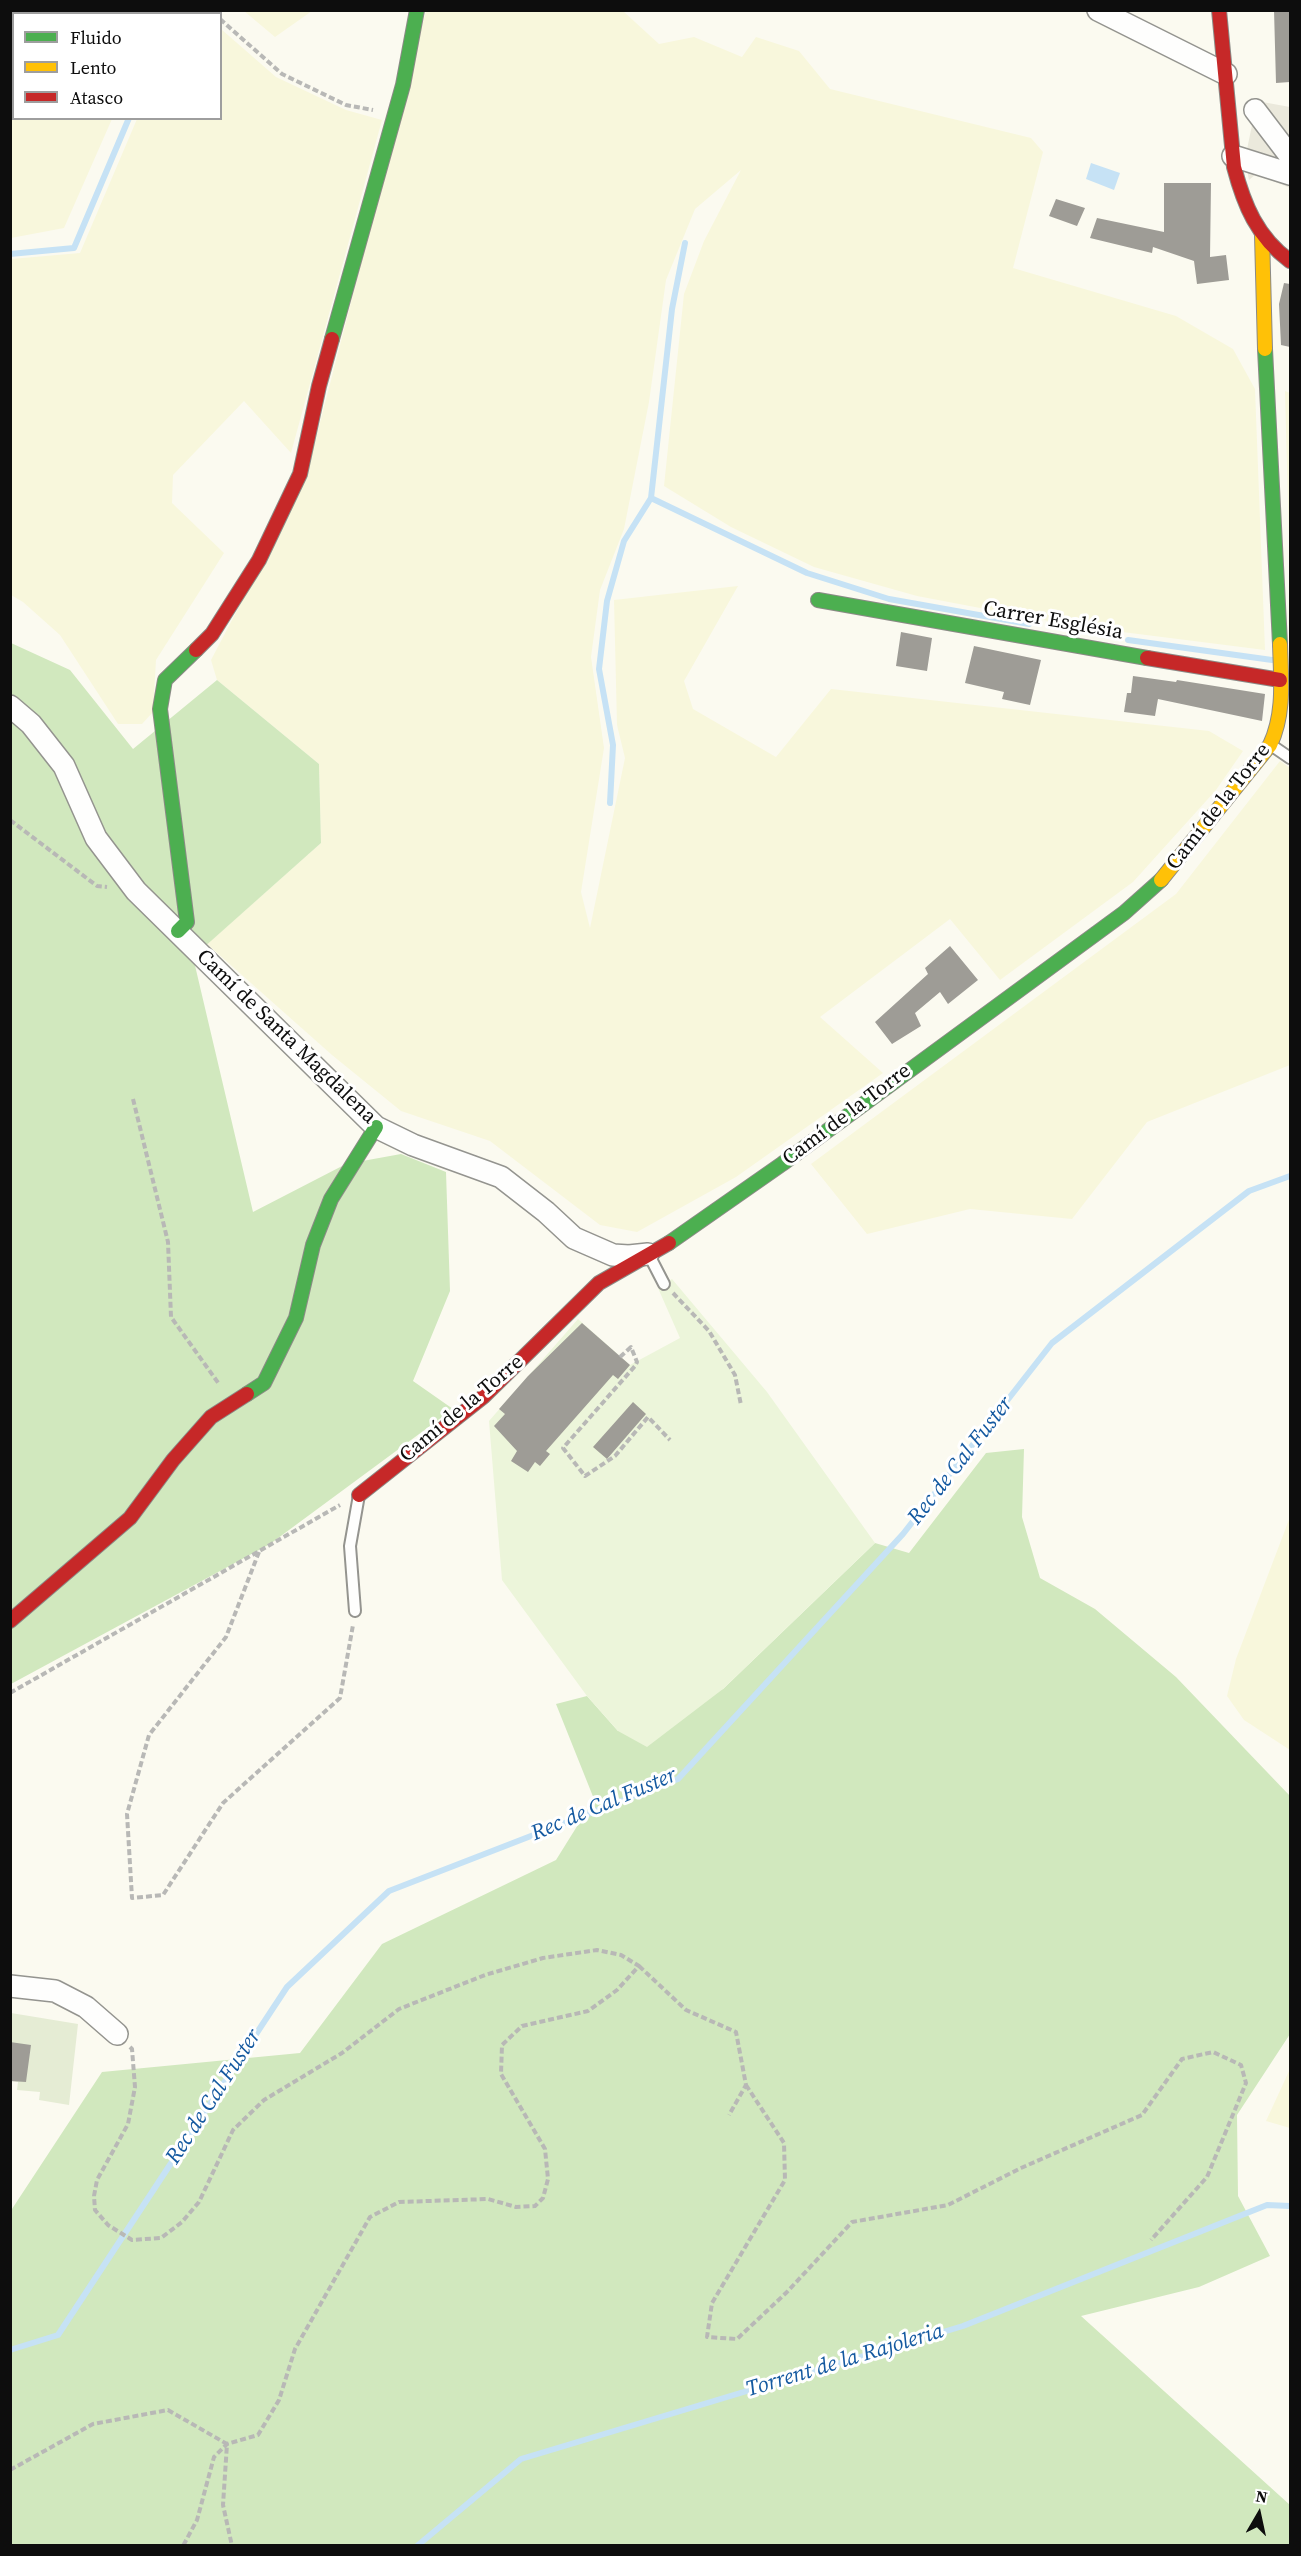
<!DOCTYPE html>
<html>
<head>
<meta charset="utf-8">
<style>
  body { margin:0 }
  #map { position:relative; width:1301px; height:2556px; overflow:hidden; background:#fbfaf0; font-family:"Source Serif 4",serif }
  canvas { display:block }
  .frame { position:absolute; inset:0; border:12px solid #0d0d0d; pointer-events:none }
  .legend { position:absolute; left:12px; top:12px; width:210px; height:108px; box-sizing:border-box; background:#fff; border:2px solid #9e9e9e; margin:0; padding:8px 10px; list-style:none; font-size:18px; color:#0d0d0d }
  .legend li { display:flex; align-items:center; gap:12px; height:30px }
  .legend b { width:30px; border:2px solid #9e9e9e }
  .north { position:absolute; left:1229px; top:2484px; width:60px; height:60px; -webkit-text-stroke:4px #fff; paint-order:stroke; rotate:9deg; font-size:16px; font-weight:700; line-height:24px; text-align:center; color:#0d0d0d }
  .north::after { content:''; display:block; margin:auto; width:21px; height:27px; background:#0d0d0d; clip-path:polygon(50% 0,100% 100%,50% 72%,0 100%) }
</style>
</head>
<body>
<div id="map">
<canvas width="1301" height="2556"></canvas>
<div class="frame"></div>
<ul class="legend">
<li><b style="height:8px;background:#4caf50"></b>Fluido</li>
<li><b style="height:8px;background:#ffc107"></b>Lento</li>
<li><b style="height:8px;background:#c62828"></b>Atasco</li>
</ul>
<div class="north">N</div>
</div>
<script>
const context = document.querySelector('canvas').getContext('2d');
context.lineJoin = 'round';
function fillPath(path, color) { context.fillStyle = color; context.fill(path, 'evenodd'); }
function strokePath(path, color, width, dash) { context.strokeStyle = color; context.lineWidth = width; context.lineCap = dash ? 'butt' : 'round'; context.setLineDash(dash || []); context.stroke(path); }
function label(font, color, halo, rows, align = 'center') {
  context.font = font + ' "Source Serif 4",serif'; context.lineWidth = 6; context.setLineDash([]); context.textBaseline = 'middle'; context.strokeStyle = halo; context.fillStyle = color; for (const [text, x, y, turn = 0] of rows) {
    context.save(); context.translate(x, y); context.rotate((+turn || 0) * Math.PI / 180); context.textAlign = isNaN(turn) ? turn : align; if (halo) context.strokeText(text, 0, 0); context.fillText(text, 0, 0); context.restore();
  }
}
fillPath(new Path2D(`
  M11,10L160,11L158,14H14V118L112,119L64,228L11,238Z
  M244,11H312L275,37Z
  M426,11H623L659,44L694,37L742,57L756,37L799,51L830,89L1031,138L1043,152L1013,268L1176,316L1233,349L1255,389L1265,650L1075,626L917,596L814,567L731,527L664,486L684,294L704,241L741,170L695,209L666,280L649,402L624,529L600,590L591,657L604,748L581,892L590,928L625,758L617,725L614,600L738,586L684,681L693,709L776,757L831,689L1209,731L1243,751L1216,790L1133,882L1000,980L950,919L820,1017L883,1073L736,1177L637,1232L600,1225L490,1141L401,1111L332,1055L207,944L321,843L319,764L217,680L211,660L305,481Z
  M221,29L276,77L346,110L382,120L291,453L244,401L173,475L172,503L224,553L156,660L153,712L142,724H118L60,635L23,602L11,595V259L80,253L137,119L220,118Z
  M1285,391L1290,393V581V580Z
  M1280,761L1290,768V1065L1147,1122L1072,1219L970,1209L867,1234L811,1164L1176,894Z
  M1290,1517V1750L1244,1720L1227,1696L1236,1659Z
  M1290,2069V2128L1266,2121Z`), '#f8f7dc');
fillPath(new Path2D(`
  M11,643L70,670L133,749L217,680L319,764L321,843L193,957L253,1212L346,1164L401,1154L446,1172L450,1291L413,1381L453,1409L270,1544L11,1684Z
  M1024,1449L1022,1517L1040,1578L1095,1609L1176,1677L1290,1796V2034L1237,2115L1238,2196L1270,2256L1199,2287L1081,2316L1290,2505V2545H11L10,2212L102,2072L300,2053L382,1944L556,1860L594,1799L556,1704L587,1696L618,1731L723,1689L875,1543L909,1553L986,1453Z`), '#d1e8be');
fillPath(new Path2D(`
  M11,2013L78,2024L69,2105L39,2100L40,2092L17,2090L18,2082L11,2081Z`), '#e5ecd4');
fillPath(new Path2D(`
  M672,1279L767,1392L875,1543L723,1689L647,1747L618,1731L587,1696L502,1580L489,1421L578,1319L630,1365L680,1338L658,1288Z`), '#ecf5da');
fillPath(new Path2D(`
  M1257,101L1290,107V188L1256,174L1249,180L1245,159Z`), '#ebe9dc');
fillPath(new Path2D(`
  M1091,163L1120,173L1114,190L1086,179Z`), '#c6e2f5');
strokePath(new Path2D(`
  M174,14L176,10
  M10,254L74,248L129,118
  M651,498L807,573L889,599L1029,624
  M1128,640L1272,660
  M610,803L613,745L599,669L607,601L624,541L651,498L672,309L685,243
  M10,2350L58,2335L287,1987L389,1891L678,1779L903,1534L1052,1343L1249,1191L1290,1176
  M417,2546L521,2459L963,2326L1267,2205L1290,2206`), '#c6e2f5', 6);
fillPath(new Path2D(`
  M1274,10H1290V82L1276,83Z
  M1164,183H1211L1210,257L1226,255L1229,280L1197,284L1194,261L1153,247L1152,253L1090,238L1097,218L1164,232Z
  M1056,199L1085,208L1077,226L1049,216Z
  M1284,283L1290,284V347L1281,345L1279,304Z
  M901,632L932,638L927,671L896,666Z
  M974,646L1041,660L1030,705L1002,699L1004,692L965,683Z
  M1133,676L1176,682L1177,680L1265,694L1262,721L1158,699L1155,716L1124,712L1127,693H1131Z
  M950,946L978,980L948,1004L940,992L915,1013L921,1026L892,1044L875,1022L928,974L925,968Z
  M582,1323L630,1365L618,1379L613,1375L546,1451L550,1454L540,1466L535,1462L528,1472L511,1461L517,1451L494,1426L505,1414L499,1409L528,1376Z
  M633,1402L646,1414L607,1459L593,1447Z
  M10,2042L31,2045L26,2082L10,2081Z`), '#9e9c96');
const lane = new Path2D(`
  M1271,745L1290,758
  M649,1255L664,1284
  M355,1611L350,1546L359,1495`);
const street = new Path2D(`
  M1098,10L1226,74
  M1255,110L1290,156
  M1233,156L1290,174
  M10,706L31,724L64,766L96,838L136,891L376,1127L413,1145L501,1177L546,1212L574,1238L613,1255L629,1256L648,1254
  M10,1986L55,1991L86,2007L117,2034`);
const fast = new Path2D(`
  M332,339L403,85L417,10
  M1265,349L1280,644
  M818,600L1147,658
  M178,931L187,922L160,709L165,680L196,650
  M669,1243L782,1164L1124,913L1161,880
  M247,1394L264,1383L296,1318L313,1245L331,1199L376,1127`);
const slow = new Path2D(`
  M1262,235L1265,349
  M1161,880L1270,745C1285,713 1281,679 1280,644`);
const jam = new Path2D(`
  M1219,10L1234,167C1244,205 1257,237 1290,261
  M196,650L212,634L259,560L300,474L319,386L332,339
  M1147,658L1280,680
  M359,1495L483,1397L599,1283L669,1243
  M10,1621L130,1518L173,1460L211,1417L247,1394`);
strokePath(lane, '#94948f', 14);
strokePath(street, '#94948f', 24);
strokePath(fast, '#8b8a86', 16);
strokePath(slow, '#8b8a86', 16);
strokePath(jam, '#8b8a86', 16);
strokePath(new Path2D(`
  M211,10L214,14
  M220,19L282,74L346,105L373,110
  M10,820L97,886L107,887
  M133,1099L168,1242L171,1317L219,1384
  M673,1293L709,1331L735,1375L741,1405
  M620,1357L631,1347L637,1362L635,1366L563,1448L585,1476L615,1456L648,1417L670,1440
  M259,1552L226,1637L149,1735L127,1814L132,1898L163,1895L223,1803L340,1698L353,1625
  M10,1693L340,1505
  M639,1966L686,2010L736,2032L746,2085L729,2115
  M130,2047L132,2049L135,2087L128,2124L97,2180L94,2196L95,2210L108,2225L132,2240L161,2238L182,2222L199,2202L233,2130L264,2100L342,2053L399,2009L485,1975L543,1958L597,1950L621,1955L639,1966L617,1990L588,2011L522,2026L502,2045L501,2074L545,2149L548,2179L543,2198L535,2206L516,2207L488,2199L399,2202L370,2217L295,2349L279,2400L258,2435L227,2444L214,2457L197,2520L183,2546
  M746,2085L784,2143L785,2180L712,2303L707,2337L737,2339L787,2292L852,2222L948,2205L1021,2168L1142,2115L1182,2059L1213,2052L1241,2065L1246,2083L1207,2177L1151,2240
  M10,2470L93,2424L168,2410L227,2444L223,2505L232,2546`), '#b8b8b6', 4, [6, 3]);
strokePath(lane, '#fefefd', 10);
strokePath(street, '#fefefd', 21);
strokePath(fast, '#4caf50', 14);
strokePath(slow, '#ffc107', 14);
strokePath(jam, '#c62828', 14);
label('21px', '#0d0d0d', '#fff', [
  ["Carrer Església",1053,621,10],
  ["Camí de la Torre",1219,807,-52],
  ["Camí de Santa Magdalena",286,1037,44],
  ["Camí de la Torre",847,1115,-37],
  ["Camí de la Torre",462,1409,-40]
]);
label('italic 22px', '#1459a0', '#fff', [
  ["Rec de Cal Fuster",961,1461,-52],
  ["Rec de Cal Fuster",604,1805,-23],
  ["Rec de Cal Fuster",214,2097,-57],
  ["Torrent de la Rajoleria",845,2361,-17]
]);
</script>
</body>
</html>
